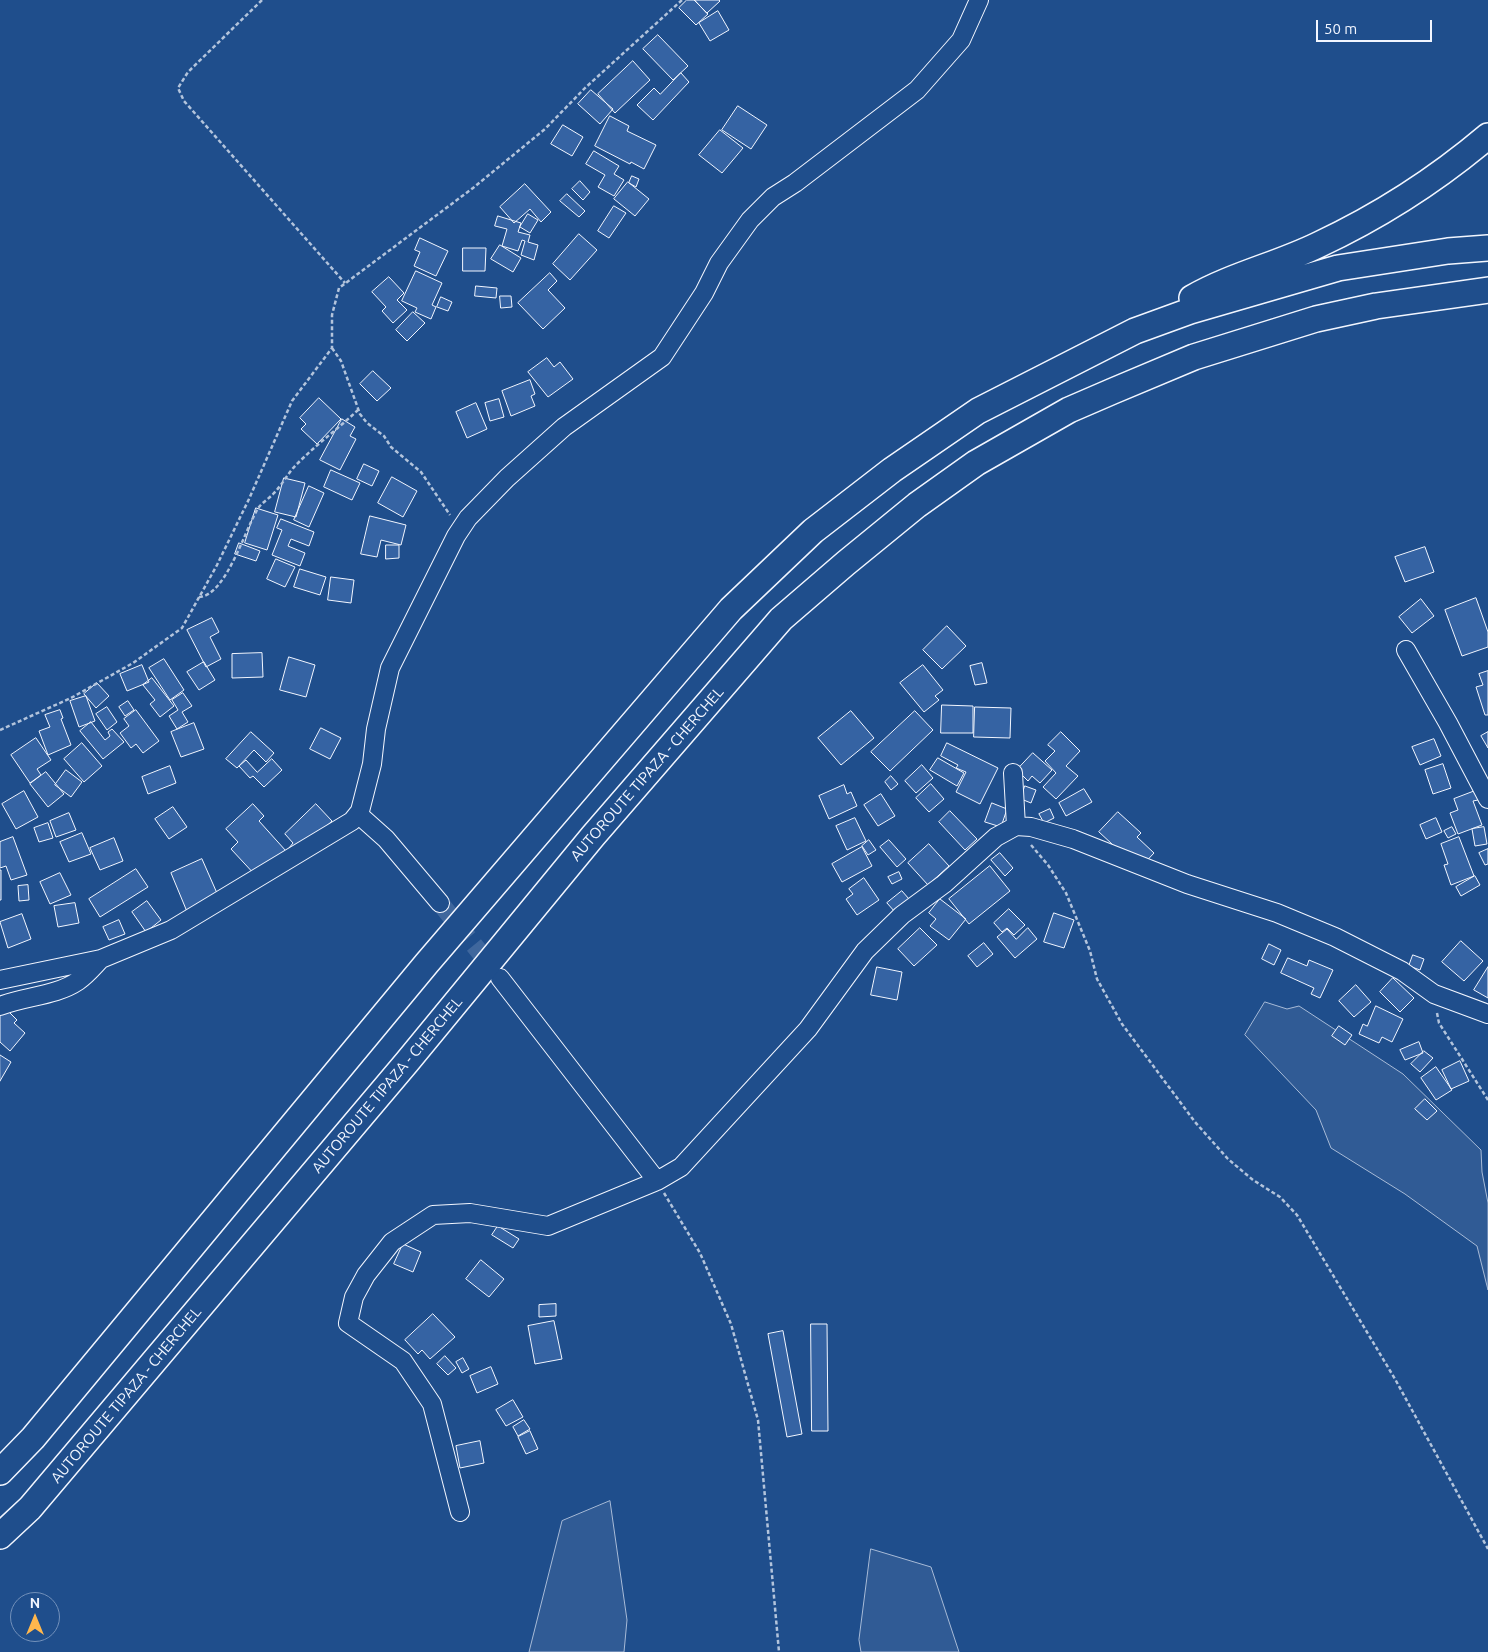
<!DOCTYPE html>
<html>
<head>
<meta charset="utf-8">
<style>
  body { margin:0 }
  #map { position:relative; width:1488px; height:1652px; overflow:hidden; background:#1f4e8c; font-family:Ubuntu,sans-serif }
  canvas { display:block }
  .north { position:absolute; left:10px; top:1592px; width:50px; height:50px; box-sizing:border-box; background:#1f4e8c; border:1px solid #7391ba; border-radius:50%; rotate:0deg; font-size:14px; font-weight:700; line-height:20px; text-align:center; color:#f2f6ff }
  .north::after { content:''; display:block; margin:auto; width:18px; height:22px; background:#ffb74d; clip-path:polygon(50% 0,100% 100%,50% 72%,0 100%) }
  .scale { position:absolute; left:1316px; top:20px; width:116px; height:22px; box-sizing:border-box; border:2px solid #f2f6ff; border-top:0; padding-left:6px; font-size:15px; line-height:18px; white-space:nowrap; color:#f2f6ff; -webkit-text-stroke:4px #1f4e8c; paint-order:stroke }
</style>
</head>
<body>
<div id="map">
<canvas width="1488" height="1652"></canvas>
<div class="north">N</div>
<div class="scale">50 m</div>
</div>
<script>
const context = document.querySelector('canvas').getContext('2d');
context.lineJoin = 'round';
function fillPath(path, color) { context.fillStyle = color; context.fill(path, 'evenodd'); }
function strokePath(path, color, width, dash) { context.strokeStyle = color; context.lineWidth = width; context.lineCap = dash ? 'butt' : 'round'; context.setLineDash(dash || []); context.stroke(path); }
function label(font, color, halo, rows, align = 'center') {
  context.font = font + ' Ubuntu,sans-serif'; context.lineWidth = 4; context.setLineDash([]); context.textBaseline = 'middle'; context.strokeStyle = halo; context.fillStyle = color; for (const [text, x, y, turn = 0] of rows) {
    context.save(); context.translate(x, y); context.rotate((+turn || 0) * Math.PI / 180); context.textAlign = isNaN(turn) ? turn : align; if (halo) context.strokeText(text, 0, 0); context.fillText(text, 0, 0); context.restore();
  }
}
const built = new Path2D(`
  M1265,1002L1287,1009L1299,1006L1403,1074L1481,1150L1482,1172L1488,1203V1290L1477,1246L1405,1194L1331,1148L1316,1110L1245,1035Z
  M610,1501L627,1620L624,1652H529L562,1521Z
  M871,1549L931,1567L959,1652H861L859,1640Z`);
fillPath(built, '#305b95');
strokePath(built, '#a8bbd7', 1);
const building = new Path2D(`
  M687,0H694L708,14L696,25L679,8Z
  M695,0H719L720,1L707,13Z
  M718,11L729,30L710,41L699,23Z
  M658,35L688,66L673,80L643,49Z
  M633,61L650,80L615,113L598,94Z
  M681,73L689,82L653,120L637,105L654,88L660,94Z
  M591,90L613,109L600,124L578,104Z
  M738,106L767,125L751,149L722,130Z
  M610,116L629,126L627,131L656,145L644,169L631,162L630,164L595,146Z
  M563,125L583,137L572,156L551,144Z
  M720,130L743,148L722,173L699,155Z
  M594,151L619,166L614,174L624,180L614,196L598,187L605,175L586,164Z
  M632,176L639,179L636,187L629,183Z
  M580,181L590,192L583,200L572,189Z
  M628,182L649,199L635,216L614,199Z
  M525,184L551,212L541,222L530,209L514,223L500,207Z
  M567,194L585,211L579,217L560,201Z
  M614,206L626,213L609,238L598,231Z
  M528,214L538,220L530,233L520,227Z
  M498,216L521,223L518,232L530,235L528,242L538,245L534,260L521,255L525,241L522,240L518,251L502,246L507,229L495,226Z
  M579,234L597,250L570,280L553,264Z
  M420,238L448,251L436,276L414,266L420,252L415,250Z
  M500,245L521,258L513,272L491,259Z
  M463,248H486L485,271H463Z
  M416,271L442,283L432,305L436,307L431,319L415,312L417,308L402,301Z
  M550,273L557,281L548,290L565,308L543,329L518,303Z
  M389,277L404,293L397,300L407,310L393,323L382,311L386,307L372,292Z
  M476,286L497,288L496,298L475,296Z
  M500,296H511L512,307L501,308Z
  M441,297L452,302L448,311L437,307Z
  M413,312L425,323L407,341L396,330Z
  M547,358L554,367L560,362L573,379L548,397L528,372Z
  M373,371L391,388L377,401L360,384Z
  M530,380L535,394L531,396L535,406L511,416L502,391Z
  M319,398L341,419L317,444L301,429L306,424L300,418Z
  M499,399L504,417L490,421L485,403Z
  M476,403L487,429L467,438L456,412Z
  M342,419L355,427L350,436L356,439L340,470L320,460Z
  M364,464L379,471L372,486L357,479Z
  M331,470L360,483L352,500L324,487Z
  M392,477L417,491L403,517L378,503Z
  M284,478L305,483L296,517L275,512Z
  M309,486L324,493L309,527L294,520Z
  M256,508L278,515L267,550L245,543Z
  M370,516L406,525L401,545L381,540L377,557L361,554Z
  M281,519L314,532L309,546L291,539L288,546L305,553L300,566L272,555L282,530L277,528Z
  M239,543L260,551L256,561L235,554Z
  M386,545H399V558L386,559Z
  M1425,547L1434,572L1405,582L1395,557Z
  M276,559L295,567L285,587L267,579Z
  M300,569L326,577L320,595L294,587Z
  M331,577L354,580L351,603L328,600Z
  M1476,598L1488,632V647L1462,656L1445,610Z
  M1421,599L1434,616L1412,633L1399,617Z
  M212,618L219,632L210,637L221,659L206,667L187,630Z
  M947,626L966,646L942,669L923,650Z
  M262,653L263,677L232,678V654Z
  M289,657L315,665L306,697L280,690Z
  M164,659L184,690L170,700L149,668Z
  M204,662L215,680L199,690L187,672Z
  M982,663L987,683L975,685L970,666Z
  M142,665L149,682L127,691L120,674Z
  M923,665L943,690L935,696L939,700L924,712L900,683Z
  M1488,671V715H1485L1476,687L1483,685L1479,674Z
  M152,678L174,706L160,717L150,704L155,700L143,685Z
  M97,683L109,696L96,708L84,694Z
  M183,693L192,706L182,712L188,722L177,729L169,716L178,710L172,700Z
  M86,696L95,721L79,727L70,701Z
  M128,701L134,710L125,716L119,707Z
  M942,705L973,706V733H941Z
  M107,707L117,722L107,730L96,714Z
  M975,707L1011,708L1010,738L974,737Z
  M60,710L63,718L61,719L71,745L48,755L39,731L50,727L45,715Z
  M136,710L159,741L143,753L136,744L131,748L120,733L129,726L124,719Z
  M851,711L874,738L841,765L818,738Z
  M915,711L933,730L890,771L871,752Z
  M91,722L105,740L110,736L108,732L112,729L124,742L103,759L80,731Z
  M194,723L204,749L181,757L171,732Z
  M321,728L341,738L330,759L310,749Z
  M251,732L274,753L266,762L254,750L237,768L226,759Z
  M1061,732L1080,751L1066,766L1078,776L1056,799L1043,787L1056,773L1045,761L1055,751L1048,745Z
  M1488,732V748L1481,736Z
  M36,738L51,760L37,769L41,775L30,783L11,755Z
  M1434,739L1441,756L1420,765L1412,747Z
  M82,743L102,766L84,782L64,759Z
  M947,743L998,768L980,804L956,792L966,772L956,768L958,765L941,756Z
  M1033,753L1052,770L1040,783L1032,776L1028,781L1017,770Z
  M938,758L964,773L957,786L930,770Z
  M272,759L282,770L264,787L253,776L250,778L239,766L246,760L257,772Z
  M1443,764L1451,788L1433,794L1425,770Z
  M922,765L933,778L916,793L905,781Z
  M170,766L176,783L148,794L142,777Z
  M66,770L82,782L71,797L55,785Z
  M46,772L64,794L48,807L30,784Z
  M891,776L898,784L891,790L885,782Z
  M931,784L944,799L929,812L916,798Z
  M844,785L847,794L851,792L857,806L829,819L819,796Z
  M1025,786L1036,790L1031,803L1021,799Z
  M1084,789L1092,802L1066,816L1059,803Z
  M24,791L38,817L16,829L2,804Z
  M1475,791L1478,800L1473,801L1482,825L1458,834L1450,813L1458,810L1454,799Z
  M881,794L895,816L878,826L864,805Z
  M992,803L1007,809L1001,827L985,822Z
  M253,804L264,816L259,821L286,851L257,877L231,849L238,842L226,829Z
  M316,804L332,821L296,855L289,848L293,843L285,834Z
  M173,807L187,827L169,839L155,819Z
  M1050,809L1054,818L1044,823L1039,814Z
  M950,811L977,839L965,850L939,822Z
  M1118,812L1141,833L1137,837L1154,853L1139,869L1099,832Z
  M69,813L76,830L56,837L50,821Z
  M855,818L866,841L847,850L836,826Z
  M1436,818L1442,832L1426,839L1420,825Z
  M48,823L53,838L39,842L34,828Z
  M1452,827L1456,834L1448,838L1444,831Z
  M1484,827L1487,844L1475,846L1472,829Z
  M82,833L91,854L69,862L60,842Z
  M13,837L27,875L11,880L6,866L0,868V842Z
  M1459,837L1474,876L1451,885L1444,865L1448,864L1441,844Z
  M114,838L123,861L100,870L90,848Z
  M869,840L876,850L868,855L862,846Z
  M889,840L906,859L897,867L880,847Z
  M929,844L949,866L928,885L908,863Z
  M862,847L872,866L842,882L832,864Z
  M1488,849V864L1485,865L1479,853Z
  M1000,853L1013,868L1005,876L991,860Z
  M202,859L220,900L188,914L171,873Z
  M990,866L1010,891L969,924L949,899Z
  M136,869L148,887L100,917L89,899Z
  M0,870H1V900H0Z
  M899,872L902,879L892,884L888,877Z
  M60,873L71,895L50,904L40,882Z
  M1475,876L1480,885L1461,896L1456,887Z
  M864,878L879,900L857,915L846,899L853,894L849,889Z
  M28,885L29,900L19,901L18,886Z
  M902,891L909,899L895,912L887,903Z
  M940,899L966,919L949,940L930,926L936,919L929,913Z
  M147,901L161,920L146,932L132,912Z
  M75,903L79,923L58,927L54,906Z
  M1009,909L1025,925L1014,935L1007,928L1002,932L994,923Z
  M1054,913L1074,920L1064,948L1044,942Z
  M22,914L31,939L8,948L0,922Z
  M119,920L125,934L109,940L103,927Z
  M920,928L937,945L914,966L898,949Z
  M1028,928L1037,939L1015,958L997,937L1007,929L1016,939Z
  M1461,941L1483,961L1464,981L1442,962Z
  M984,943L993,954L977,967L968,956Z
  M1269,944L1281,950L1274,965L1262,959Z
  M1413,955L1424,959L1420,970L1409,966Z
  M1288,958L1307,966L1309,960L1333,970L1320,998L1311,994L1314,988L1281,973Z
  M877,967L902,972L897,1000L871,995Z
  M1488,967V998L1474,990Z
  M1393,978L1414,998L1400,1012L1380,992Z
  M1356,985L1371,1002L1354,1017L1339,1001Z
  M1376,1006L1403,1019L1392,1042L1382,1037L1379,1043L1359,1034L1363,1024L1367,1026Z
  M4,1007L17,1020L14,1023L25,1033L10,1051L0,1042V1011Z
  M1339,1026L1352,1035L1345,1045L1332,1036Z
  M1419,1042L1423,1053L1405,1060L1400,1050Z
  M1424,1051L1433,1058L1420,1072L1411,1064Z
  M0,1055L11,1062L0,1081Z
  M1460,1061L1469,1081L1451,1089L1442,1070Z
  M1436,1067L1452,1090L1436,1100L1421,1078Z
  M1425,1099L1437,1111L1427,1120L1415,1109Z
  M498,1226L519,1239L513,1248L492,1235Z
  M403,1244L421,1252L413,1272L394,1264Z
  M481,1260L504,1279L489,1297L466,1279Z
  M556,1304V1316L539,1317V1305Z
  M433,1314L455,1337L430,1359L422,1350L418,1354L405,1340Z
  M554,1321L562,1359L535,1364L528,1326Z
  M811,1324H827L828,1431H812Z
  M783,1331L802,1434L787,1437L768,1334Z
  M445,1356L456,1368L448,1375L437,1364Z
  M463,1358L469,1369L462,1373L456,1362Z
  M491,1367L498,1384L477,1393L470,1376Z
  M513,1400L523,1417L506,1426L496,1410Z
  M524,1420L530,1429L518,1436L513,1427Z
  M530,1431L538,1449L526,1454L518,1437Z
  M480,1441L484,1463L460,1468L456,1446Z`);
fillPath(building, '#3563a3');
strokePath(building, '#f2f6ff', 1);
strokePath(new Path2D(`
  M440,903L495,971`), '#3f679d', 18, [18, 9]);
const minor = new Path2D(`
  M1406,650L1448,723L1488,799
  M1013,773L1016,826
  M358,814L386,839L440,903
  M500,978L657,1181
  M0,980L101,959L171,930L352,821L360,811L372,764L376,729L390,668L456,536L468,518L507,478L564,427L662,357L704,293L719,263L750,220L773,197L795,183L917,90L961,40L979,0
  M0,1006C25,996 56,996 78,981C87,975 94,966 101,959
  M460,1512L432,1404L403,1361L348,1323L354,1297L366,1275L392,1242L433,1215L470,1213L548,1226L657,1181L681,1167L808,1029L865,951L902,915L944,884L996,837L1016,826L1031,827L1073,839L1187,884L1277,913L1335,937L1402,971L1434,994L1488,1014`);
const highway = new Path2D(`
  M1192,298C1232,275 1277,265 1318,245C1380,216 1436,180 1488,136
  M0,1472L33,1438L427,963L731,609L813,531L892,470L978,411L1135,331L1190,311L1338,268L1448,251L1488,248
  M0,1536L30,1508L407,1062L593,836L781,619L846,563L917,505L976,463L1069,410L1113,391L1194,357L1316,319L1376,306L1488,290`);
strokePath(minor, '#f2f6ff', 20);
strokePath(highway, '#f2f6ff', 28);
strokePath(new Path2D(`
  M262,0L188,72L178,88L184,101L345,283
  M332,348L341,361L360,414L367,423L384,436L391,447L421,472L450,515
  M199,597C225,596 244,533 256,512C260,503 268,500 274,493C283,484 289,471 298,463C317,444 339,428 358,410
  M0,730L71,698L133,663L182,628L217,565L249,499L292,401L332,348V315L339,288L473,188L545,129L585,88L682,0
  M1031,845L1048,865L1066,893L1090,951L1097,979L1122,1024L1195,1122L1228,1159L1253,1180L1280,1197L1297,1215L1395,1379L1488,1549
  M1437,1013L1439,1023L1488,1100
  M664,1193L700,1253L731,1324L758,1420L779,1652`), '#b3c4dc', 2.5, [4, 2.5]);
strokePath(minor, '#1f4e8c', 18);
strokePath(highway, '#1f4e8c', 25);
label('15px', '#f2f6ff', '#1f4e8c', [
  ["AUTOROUTE TIPAZA - CHERCHEL",647,774,-49],
  ["AUTOROUTE TIPAZA - CHERCHEL",387,1085,-50],
  ["AUTOROUTE TIPAZA - CHERCHEL",126,1395,-50]
]);
</script>
</body>
</html>
